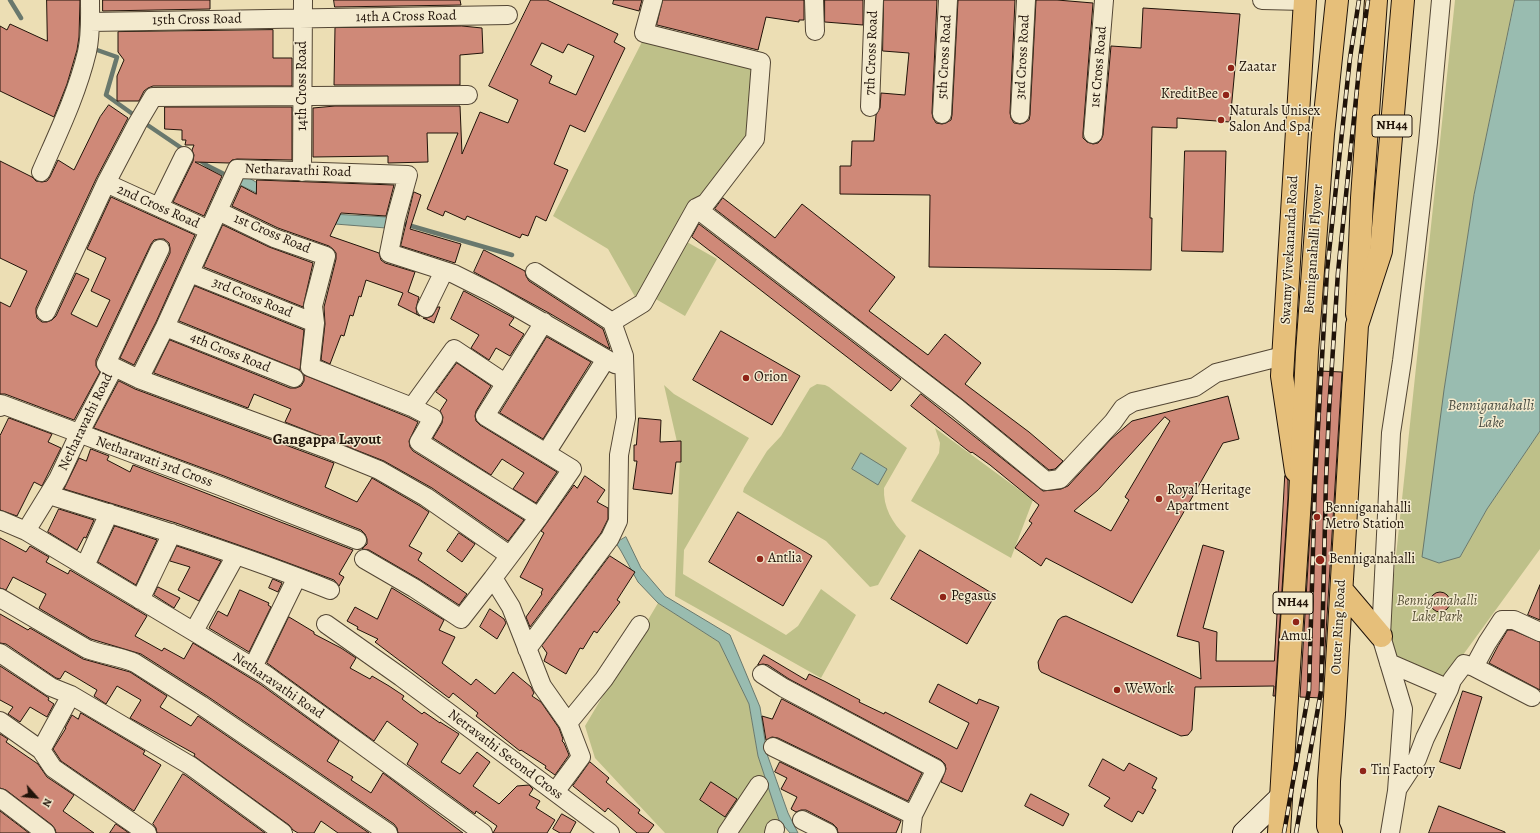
<!DOCTYPE html>
<html>
<head>
<meta charset="utf-8">
<style>
  body { margin:0 }
  #map { position:relative; width:1540px; height:833px; overflow:hidden; background:#ecdeb4; font-family:Alegreya,serif }
  canvas { display:block }
  .north { position:absolute; left:16px; top:777px; width:40px; height:40px; -webkit-text-stroke:3px #f3eace; paint-order:stroke; rotate:117deg; font-size:11px; font-weight:700; line-height:16px; text-align:center; color:#201309 }
  .north::after { content:''; display:block; margin:auto; width:14px; height:18px; background:#201309; clip-path:polygon(50% 0,100% 100%,50% 72%,0 100%) }
</style>
</head>
<body>
<div id="map">
<canvas width="1540" height="833"></canvas>
<div class="north">N</div>
</div>
<script>
const context = document.querySelector('canvas').getContext('2d');
context.lineJoin = 'round';
function fillPath(path, color) { context.fillStyle = color; context.fill(path, 'evenodd'); }
function strokePath(path, color, width, dash) { context.strokeStyle = color; context.lineWidth = width; context.lineCap = dash ? 'butt' : 'round'; context.setLineDash(dash || []); context.stroke(path); }
function label(font, color, halo, rows, align = 'center') {
  context.font = font + ' Alegreya,serif'; context.lineWidth = 3; context.setLineDash([]); context.textBaseline = 'middle'; context.strokeStyle = halo; context.fillStyle = color; for (const [text, x, y, turn = 0] of rows) {
    context.save(); context.translate(x, y); context.rotate((+turn || 0) * Math.PI / 180); context.textAlign = isNaN(turn) ? turn : align; if (halo) context.strokeText(text, 0, 0); context.fillText(text, 0, 0); context.restore();
  }
}
fillPath(new Path2D(`
  M1455,0H1515L1474,195L1444,390L1460,557L1487,509L1540,431V549L1444,681L1398,660L1388,631Z
  M643,40L757,66L751,138L638,302L608,249L553,216Z
  M687,242L717,259L685,316L654,298Z
  M817,384L825,385L829,387L907,448L884,488C883,507 892,523 906,536L878,585L870,587L826,541L743,492L744,488L767,451L781,436L810,388Z
  M664,385L674,394L749,438L684,550L683,574L786,635L798,626L821,589L856,615L821,678L675,596L680,455Z
  M935,428L1033,500L1011,558L911,501L939,453L940,443Z
  M658,603L719,642L749,704L758,756L779,820L766,833H665L595,758L585,726Z`), '#bec089');
const water = new Path2D(`
  M1515,0H1540V431L1487,509L1460,557L1439,563L1422,557L1444,390L1474,195Z
  M244,175L278,195L331,214L387,217L386,228L335,224L309,218L240,185Z
  M861,453L887,469L878,485L852,469Z
  M626,537L641,568L665,596L730,635L760,707L767,754L788,813L798,833H790L779,820L758,756L749,704L719,642L658,603L638,582L621,551L616,543Z`);
fillPath(water, '#99bcb0');
strokePath(water, '#69786d', 1);
strokePath(new Path2D(`
  M10,0L21,18
  M97,50L117,57L106,95L134,115
  M143,122L208,166L230,177
  M401,223L512,255`), '#69786d', 4.5);
const building = new Path2D(`
  M47,0H80L79,37L77,50L67,84L54,117L0,91V26L7,30L10,24L47,41Z
  M103,0H210V9L103,11Z
  M334,0H460L461,5L335,7Z
  M531,0H547L618,34L614,42L625,48L585,132L570,125L554,164L568,170L546,221L536,216L528,236L522,234L520,238L467,216L465,220L445,211L443,216L427,209L458,133H427L428,162L388,163V156L313,157V108L335,106H460L462,154L480,112L508,123L518,100L489,86ZM542,43L563,53L568,44L594,56L576,95L549,83L552,76L531,65Z
  M614,0H642L639,11L613,4Z
  M663,0H804V20H799V22L766,17L758,50L657,25Z
  M825,0H863V25L825,22Z
  M884,0H937L932,113L933,118L936,123L942,124L946,123L951,120L952,115L958,0H1015L1010,113L1011,118L1014,123L1020,124L1024,123L1029,120L1030,115L1036,0H1057L1093,3L1083,133V138L1087,142L1093,144L1098,143L1101,140L1103,135L1111,46L1141,48L1143,8L1240,14L1230,122L1177,118V128L1152,127L1150,218H1152L1151,270L929,267L930,195L840,194V166H851L852,141H874L876,115L880,108L881,93L905,95L909,53L883,51Z
  M462,26L482,28L483,53L460,55V85H334L335,28Z
  M273,30V58H292V86H153L148,88L144,91L139,101H117V76L124,60L118,52V32Z
  M109,105L128,118L96,179L36,308V313L37,318L42,322H47L52,320L56,316L76,273L89,279L71,314L97,327L110,300L91,291L106,258L87,249L111,197L195,235L156,322L134,365L120,358L170,253V248L169,243L164,239H159L154,240L151,244L96,360V366L100,372L74,420L5,394H0V302L10,307L27,271L0,258V161L32,177L36,181L42,182L47,181L50,177L58,160L74,170L100,117Z
  M165,107H292V160L237,159L232,160L229,163L195,162L222,176L204,216L173,202L193,161L194,155L192,150L194,145H185L186,140H182V130L165,129Z
  M1185,151H1226L1223,252L1182,251Z
  M257,180L394,185L386,216L341,213L330,236L379,253L381,260L385,263L415,272L408,292L419,297L416,308L417,314L420,316L398,305L403,293L366,280L361,297L359,296L353,316L350,315L344,336L341,335L330,364L321,360L325,324L324,307L336,259V253L333,249L329,246L278,228L232,206L241,186L256,194Z
  M414,192L421,195L410,229L461,244L455,263L401,246Z
  M723,198L775,238L802,204L895,277L869,311L928,355L945,334L981,363L965,384L1029,432L1063,461L1055,469L1049,470L963,400L715,209Z
  M699,224L901,379L891,391L692,237Z
  M223,225L269,247L313,263L303,307L204,267Z
  M484,250L525,271L526,276L529,281L603,329L610,349L549,313L474,272Z
  M195,286L304,330L300,370L179,321Z
  M464,291L514,318L509,325L524,334L510,356L496,348L489,360L471,348L479,335L451,319Z
  M438,307H440L434,323L423,318H427L432,316Z
  M721,331L800,376L772,425L693,380Z
  M547,337L591,362L543,439L500,413Z
  M170,340L290,388H296L301,386L304,381V375L408,417L418,422L409,441L410,447L413,451L524,520L508,541L432,488L384,461L285,422L291,409L254,394L248,408L154,373Z
  M457,363L491,386L476,411L475,416L476,421L480,425L557,472L536,503L513,489L524,473L502,459L491,475L433,438L442,423L443,417L440,411L447,400L436,392Z
  M1319,371L1342,372L1322,698L1300,697L1312,500Z
  M119,381L135,389L334,463L325,487L357,502L372,478L420,506L429,512L409,546L422,553L418,560L467,594L459,605L419,579L369,550L362,549L367,544V539L365,534L361,530L224,476L94,428Z
  M921,394L1043,491L1061,489L1068,486L1111,439L1132,421L1228,396L1239,439L1223,443L1132,603L1046,558L1041,566L1015,548L1032,523L1029,521L1039,505L990,465L972,452L971,453L911,406ZM1165,417L1170,421L1125,497L1129,500L1111,531L1074,511L1098,490Z
  M9,418L52,434L48,442L61,448L42,486L34,482L17,516L0,510V436Z
  M639,418L661,420L660,442L681,441V462H676L672,494L633,489L637,461H634V445H636Z
  M91,449L109,456L107,460L130,472L133,465L353,550L339,574L344,577L339,586L334,580L264,554L176,523L64,489L79,458L86,461Z
  M585,476L605,490L597,502L608,508V519L601,533L530,627L526,617L542,594L541,593L543,589L520,577L544,533L541,531L574,485L577,488Z
  M1285,476L1288,480V498L1275,696H1273L1274,686L1195,687L1192,730L1188,735L1181,736L1041,672L1039,669L1038,662L1058,620L1062,617L1066,616L1201,679L1199,642L1177,636L1203,545L1224,551L1203,628L1217,632L1216,661H1274Z
  M59,509L94,520L86,538L84,537L77,550L48,532Z
  M738,512L812,556L783,606L709,562Z
  M115,526L157,540L136,585L98,562Z
  M459,533L475,544L462,562L447,551Z
  M0,538L26,552L30,546L49,557L46,562L68,574L70,570L147,616L135,636L162,651L164,648L184,659L193,643L260,684L339,741L327,761L353,777L351,780L371,793L383,773L463,833H398L397,828L394,824L207,696L141,654L91,639L42,610L39,608L46,594L13,577L6,590L0,588Z
  M177,546L221,561L199,601L178,590L190,567L170,561Z
  M920,550L995,595L967,644L891,599Z
  M610,556L635,572L617,600L620,602L597,633L594,631L583,649L580,648L566,674L544,661L547,653L542,646Z
  M273,579L282,583L278,592L269,588Z
  M1540,585V620L1528,615Z
  M158,587L180,598L174,608L154,595Z
  M392,588L444,620L439,630L455,637L442,663L471,685L476,679L495,694L513,672L531,687L534,693L532,696L541,702L559,728L563,739L562,741L564,743L569,755L555,775L545,768L546,766L521,750L520,751L476,716L478,713L453,693L449,698L375,642L378,639L357,629L358,627L347,621L355,607L377,619Z
  M240,590L269,603L268,605L271,607L249,652L209,628L218,611L227,616Z
  M1430 602a10 10 0 1 1 20 0a10 10 0 1 1-20 0Z
  M490,609L504,619L506,623L497,639L480,627Z
  M0,614L28,630L30,628L83,659L130,672L167,696L160,707L191,726L198,716L369,833H338L321,821L314,833H298L293,830L289,825L194,756L195,754L130,718L141,700L117,686L106,704L94,696L97,690L77,678L65,671L60,679L56,678L6,644L0,643Z
  M289,617L314,632V634L341,648L356,658L350,668L370,679L372,676L389,686L404,696L402,699L422,714L424,712L440,723V722L459,734L441,762L460,774L477,752L490,762L473,786L499,804L517,786L529,785L533,789L529,795L540,801L536,808L555,820L547,833H493L497,826L476,811L475,814L407,764L418,744L387,721L374,741L267,663Z
  M1508,630H1512L1540,642V690L1489,663L1498,646Z
  M764,655L806,680L809,674L824,681L860,700L859,702L884,714L885,712L957,749L969,723L929,702L938,684L977,704L979,699L999,707L962,792L941,782L946,769L945,764L941,760L789,679L768,665L763,664L758,665Z
  M0,666L49,698L48,700L54,704L47,717L30,707L20,722L8,714L13,707L0,700Z
  M1463,691L1482,697L1460,769L1440,762Z
  M782,699L922,773L908,801L778,738L772,737L766,740L762,716L772,719Z
  M81,713L145,751L143,754L161,765L134,811L61,761L53,749L66,728H65L72,715L78,719Z
  M0,734L8,739L6,742L38,764L47,777L74,795L63,811L94,833H56L55,829L52,825L6,790L0,788Z
  M1103,759L1124,771L1129,763L1157,778L1152,788L1156,790L1143,814L1138,811L1132,822L1104,806L1110,798L1089,786Z
  M590,762L609,778L606,782L640,810L638,813L654,825L648,833H637L608,808L605,812L573,786Z
  M780,762L901,821L896,833H838L837,828L833,824L806,810H801L796,812L791,809L797,797L781,789L787,778L775,772Z
  M183,774L185,775L265,833H157L156,828L153,824Z
  M711,782L737,799L725,817L700,800Z
  M1031,794L1069,814L1063,826L1025,806Z
  M1439,806L1505,832V833H1429Z
  M0,811L29,833H0Z
  M562,814L576,822L570,833H560L553,829Z
  M116,824L129,833H110Z`);
fillPath(building, '#cf8978');
strokePath(building, '#201309', 1);
const street = new Path2D(`
  M814,0L815,31
  M1262,0L1305,1
  M90,22L508,15
  M870,107L874,0
  M942,114L948,0
  M1020,114L1026,0
  M1093,134L1104,0
  M41,172C58,133 77,94 87,52C91,35 90,17 90,0
  M302,172L303,0
  M106,183L209,230
  M159,207L184,156
  M696,208L957,408L1046,481L1060,479L1113,422L1123,408L1133,402L1195,387L1216,373L1283,356
  M218,211L274,238L326,256L313,306L315,323L310,367L412,407L454,349L505,383
  M190,273L315,323
  M426,308L444,271
  M46,312L106,183L137,124L153,97L468,95
  M544,322L485,416L546,453
  M612,322L643,303L696,208L706,203L755,139L761,62L644,33L653,0
  M165,327L294,378
  M114,367L106,364L160,249
  M139,379L325,448L379,470L426,497L509,555
  M0,407L1,404L220,486L357,540
  M412,407L433,418L419,442L539,517
  M49,495C143,524 238,553 330,590
  M0,520L26,531
  M364,559L414,588L461,619L493,578
  M85,566L109,513
  M0,598L87,649C103,655 119,656 135,663L201,705L388,833
  M140,600L172,533
  M326,624L401,677L610,833
  M194,631L236,555
  M527,649L610,538L618,521L619,455L626,418L624,356L612,322L535,272
  M0,653L51,687L71,695L191,766L283,833
  M1389,663L1449,689
  M253,667L297,577
  M1474,667L1487,643L1502,620H1514L1540,632
  M762,674L784,688L936,769L913,815L911,833
  M0,721L41,750L53,768L147,833
  M568,723L604,679L640,625
  M773,747L913,815
  M41,750L71,695
  M1398,788L1417,759L1425,738L1449,689L1452,680L1464,664L1474,667L1532,697
  M555,792L581,757L568,723L542,686L511,607L493,578L539,517L572,469L546,453L606,359
  M0,798L46,833
  M802,820L828,833
  M483,833L266,675L26,531L58,479L79,434L114,367L139,379L165,327L237,169L408,175L396,218L389,253L454,274L492,293L615,364L624,356
  M727,833L759,785
  M774,833L775,829
  M1390,833L1397,791L1403,709L1381,636L1391,433L1402,361L1415,256L1428,142L1441,0`);
const secondary = new Path2D(`
  M1244,833L1281,797`);
const primary = new Path2D(`
  M1357,314L1362,198L1376,0
  M1296,471L1282,376L1305,0`);
const highway = new Path2D(`
  M1342,590L1381,636
  M1279,833L1286,713L1300,499L1307,352L1323,134L1337,0
  M1331,833L1328,826L1329,781L1334,714L1357,325L1381,251L1403,0`);
strokePath(street, '#534634', 20);
strokePath(secondary, '#201309', 24);
strokePath(primary, '#201309', 24);
strokePath(highway, '#201309', 24);
strokePath(street, '#f3eace', 18);
strokePath(secondary, '#f3eace', 22);
strokePath(primary, '#e6bf7a', 22);
strokePath(highway, '#e6bf7a', 22);
const rail = new Path2D(`
  M1284,833L1309,690L1315,480L1327,271L1350,58L1359,0
  M1296,833L1321,691L1326,481L1329,410L1338,272L1360,60L1368,0`);
strokePath(rail, '#201309', 4.5);
strokePath(rail, '#f3eace', 3, [9]);
for (const [x, y, r, color] of [
  [1231,68,4,"#8f2418"],
  [1226,95,4,"#8f2418"],
  [1221,120,4,"#8f2418"],
  [746,378,4,"#8f2418"],
  [1159,499,4,"#8f2418"],
  [1317,517,4,"#8f2418"],
  [760,559,4,"#8f2418"],
  [1320,560,5,"#8f2418"],
  [943,597,4,"#8f2418"],
  [1296,622,4,"#8f2418"],
  [1117,690,4,"#8f2418"],
  [1363,771,4,"#8f2418"]
]) { const dot = new Path2D(); dot.arc(x, y, r, 0, 2 * Math.PI); context.fillStyle = color; context.fill(dot); strokePath(dot, '#f3eace', 1.5); }
for (const [x, y, w] of [
  [1392,126,40],
  [1293,603,40]
]) { const box = new Path2D(); box.roundRect(x - w / 2, y - 11, w, 22, 3); context.fillStyle = '#f3eace'; context.fill(box); strokePath(box, '#201309', 1); }
label('bold 13px', '#201309', null, [
  ["NH44",1392,126],
  ["NH44",1293,603]
]);
label('14px', '#201309', '#f3eace', [
  ["14th A Cross Road",406,17,-1],
  ["15th Cross Road",197,20,-1],
  ["7th Cross Road",872,53,-88],
  ["5th Cross Road",945,57,-87],
  ["3rd Cross Road",1023,57,-87],
  ["1st Cross Road",1099,67,-85],
  ["14th Cross Road",303,86,-90],
  ["Netharavathi Road",298,171,2],
  ["2nd Cross Road",158,207,24],
  ["1st Cross Road",272,234,23],
  ["Benniganahalli Flyover",1314,249,-86],
  ["Swamy Vivekananda Road",1290,250,-87],
  ["3rd Cross Road",252,298,22],
  ["4th Cross Road",230,353,22],
  ["Netharavathi Road",86,422,-64],
  ["Netharavati 3rd Cross",154,462,20],
  ["Outer Ring Road",1339,627,-87],
  ["Netharavathi Road",278,686,34],
  ["Netravathi Second Cross",505,755,37]
]);
label('14px', '#201309', '#f3eace', [
  ["Zaatar",1239,68],
  ["KreditBee",1218,95,"right"],
  ["Naturals Unisex",1229,112],
  ["Salon And Spa",1229,128],
  ["Orion",754,378],
  ["Royal Heritage",1167,491],
  ["Apartment",1167,507],
  ["Benniganahalli",1325,509],
  ["Metro Station",1325,525],
  ["Antlia",768,559],
  ["Benniganahalli",1329,560],
  ["Pegasus",951,597],
  ["Amul",1296,637,"center"],
  ["WeWork",1125,690],
  ["Tin Factory",1371,771]
], 'left');
label('italic 14px', '#575036', '#f3eace', [
  ["Benniganahalli",1437,602],
  ["Lake Park",1437,618]
]);
label('italic 15px', '#4a4e43', '#f3eace', [
  ["Benniganahalli",1491,406],
  ["Lake",1491,423]
]);
label('bold 15px', '#201309', '#f3eace', [
  ["Gangappa Layout",327,440]
]);
</script>
</body>
</html>
